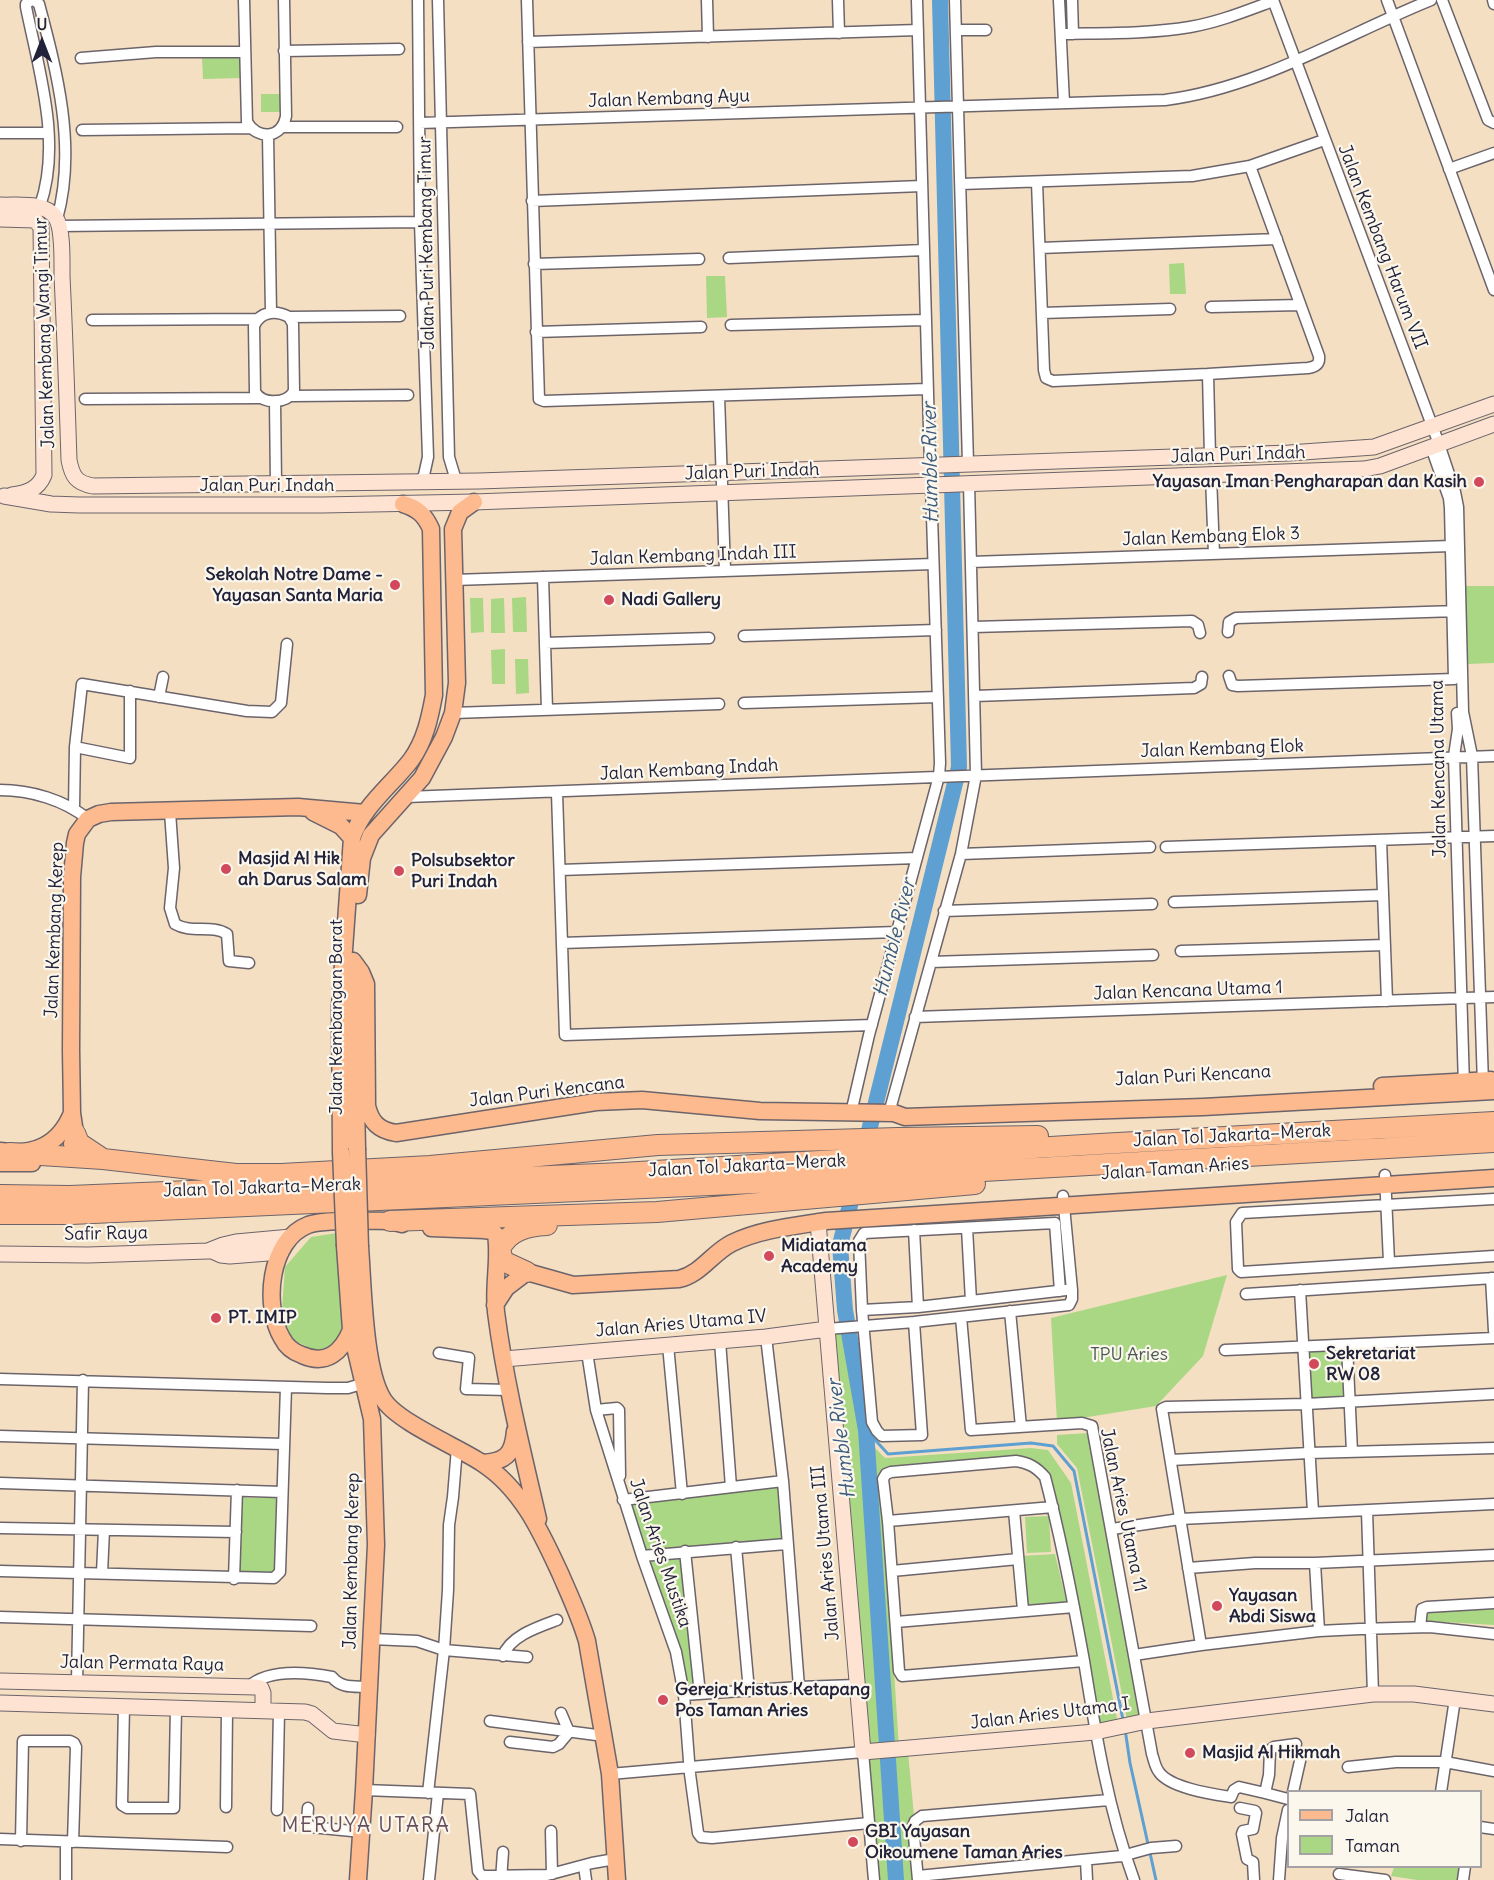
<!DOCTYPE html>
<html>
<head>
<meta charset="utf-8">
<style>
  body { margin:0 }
  #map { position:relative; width:1494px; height:1880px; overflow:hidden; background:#f4dfc3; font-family:Delius,sans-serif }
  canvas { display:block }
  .legend { position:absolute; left:1287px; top:1790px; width:195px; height:78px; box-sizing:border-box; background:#fbf7ec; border:2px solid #a4a2a5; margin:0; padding:8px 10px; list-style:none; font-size:18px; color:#22223b }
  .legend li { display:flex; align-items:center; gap:12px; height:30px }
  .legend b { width:30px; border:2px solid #a4a2a5 }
  .north { position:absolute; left:12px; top:12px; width:60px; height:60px; -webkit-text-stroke:4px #fbf7ec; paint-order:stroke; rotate:0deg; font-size:16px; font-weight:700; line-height:24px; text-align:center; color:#22223b }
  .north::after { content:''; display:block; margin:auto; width:21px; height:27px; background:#22223b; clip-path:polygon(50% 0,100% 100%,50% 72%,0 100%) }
</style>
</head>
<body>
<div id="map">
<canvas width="1494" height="1880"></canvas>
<ul class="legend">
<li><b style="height:8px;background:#fcba8e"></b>Jalan</li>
<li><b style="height:16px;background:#a9d784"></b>Taman</li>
</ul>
<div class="north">U</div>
</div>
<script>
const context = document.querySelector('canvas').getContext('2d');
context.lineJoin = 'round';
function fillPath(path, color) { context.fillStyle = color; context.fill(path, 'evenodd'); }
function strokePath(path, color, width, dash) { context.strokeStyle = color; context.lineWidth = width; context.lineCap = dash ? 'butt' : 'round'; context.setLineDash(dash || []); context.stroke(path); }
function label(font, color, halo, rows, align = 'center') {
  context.font = font + ' Delius,sans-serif'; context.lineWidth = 4.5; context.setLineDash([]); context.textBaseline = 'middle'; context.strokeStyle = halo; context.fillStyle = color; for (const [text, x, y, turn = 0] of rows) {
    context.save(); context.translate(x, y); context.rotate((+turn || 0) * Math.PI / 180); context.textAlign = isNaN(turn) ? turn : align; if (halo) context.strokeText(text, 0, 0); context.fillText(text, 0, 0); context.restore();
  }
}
fillPath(new Path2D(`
  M240,55L241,78L203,79L202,57Z
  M261,94H280V112H261Z
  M1184,263L1186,294H1170L1169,264Z
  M706,276H725L727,317L707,318Z
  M1465,586H1494V663L1467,664Z
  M526,597L527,632H513L512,598Z
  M470,598H483L484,632L471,633Z
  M504,598L505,633H491V599Z
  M505,649V684H492L491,650Z
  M515,659H528L529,693L516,694Z
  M337,1233L344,1341L319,1353L288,1337L281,1324L285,1267L311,1237Z
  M1227,1275L1203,1356L1156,1406L1057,1422L1051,1318Z
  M845,1332L862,1433L885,1751H868L831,1335Z
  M1346,1350L1348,1399L1312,1400L1307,1352Z
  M1089,1433L1142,1715L1127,1720L1077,1468L1057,1444V1435Z
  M869,1442L885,1458L1031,1448L1048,1450L1071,1483L1118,1724L1099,1728L1051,1482L1012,1459L881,1471L899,1748L892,1749Z
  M780,1486L785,1540L642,1552L626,1503Z
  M240,1498H276L275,1574H240Z
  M1049,1516L1051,1552L1027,1553L1025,1517Z
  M1055,1554L1067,1604L1026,1607L1021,1556Z
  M685,1556L700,1693L688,1694L645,1559Z
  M1494,1606V1625L1427,1621L1426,1610Z
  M908,1752L920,1880H876L866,1757Z
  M1394,1867H1465L1463,1880H1417L1391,1876Z`), '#a9d784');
strokePath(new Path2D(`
  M866,1430L888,1454L1031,1443L1053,1446L1074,1471L1123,1720
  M1125,1729L1130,1763L1156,1880`), '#5da0d1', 3);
strokePath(new Path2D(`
  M864,1151L959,767L940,0
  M855,1185L840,1245L845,1310L866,1430L896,1880`), '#5da0d1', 16);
const street = new Path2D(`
  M31,0L26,4V7C39,71 62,143 40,206
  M34,0L39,4C57,72 77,148 57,219
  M244,0L247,122C257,140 282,139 286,116L284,0
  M418,0L420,222L428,457L424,475L420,482
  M438,0L449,457L455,477L461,481
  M527,0L539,399L544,401L927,389
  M707,0L708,37
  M838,0L839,33
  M917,0L930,464
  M955,0L968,463
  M1059,0L1064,103
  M1072,0L1073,34
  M1273,0L1439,444L1455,492L1458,507L1463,712L1472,756L1483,1084
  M1387,0L1494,290
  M1442,0L1488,120L1494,123
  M1493,0L1494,4
  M956,30H986
  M1061,34C1103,33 1148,34 1190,27C1219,22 1246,11 1273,1
  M528,42L918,30
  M284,51L399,49
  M81,58L156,52H245
  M419,123L1165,100C1260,88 1344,35 1431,0
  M282,127H397
  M82,130L250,128
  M0,133H48
  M268,135L271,313
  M1449,169L1494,153
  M1037,182L1044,370L1046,378L1053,381L1208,374L1210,456
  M961,184L1192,176L1250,166L1324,140
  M532,201L922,186
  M59,226L420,222
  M1040,248L1277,239
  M729,258L924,250
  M534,264L699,259
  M1211,307L1300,305
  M1042,313L1170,309
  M289,317L293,324L294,391C287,404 263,405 255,392L254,326C260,311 276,310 289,317L400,316
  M92,320L257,319
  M731,325L925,320
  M536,332L701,327
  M1208,374L1308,368C1315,367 1320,365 1319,356L1250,166
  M291,396L408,395
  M719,396L725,571
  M85,399L259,398
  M275,401L276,484
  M1431,447L1449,498L1450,508L1454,679
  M1211,476L1214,554
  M971,562L1451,546
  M543,577L547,710
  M454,580L933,564
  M973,627L1192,621L1198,625L1200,633
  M1228,632L1229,622L1236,618L1457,611
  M744,636L936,630
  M545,643L709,638
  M1229,676L1232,685L1238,686L1454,679
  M975,696L1194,688L1201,684L1202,677
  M159,697L163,677
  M744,703L938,697
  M453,713L719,704
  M1457,713L1458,729L1454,756L1455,787L1464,1086
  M75,747L130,758V691
  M0,790C31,790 64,800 88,819
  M557,793L565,1035L872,1025
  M406,797L1494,756
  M74,808L75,747L82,684L247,711L272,712L281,703L287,644
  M170,812L174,868L170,908L175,924C192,934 211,924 227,934L229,961L249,963
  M1381,840L1387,1001
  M1166,847L1494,836
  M961,854L1150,847
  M560,870L917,858
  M1174,902L1383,895
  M944,911L1152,904
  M562,943L897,932
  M1181,951L1385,945
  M931,962L1153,955
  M915,1017L1494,997
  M851,1113L869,1035L939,776L940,763L931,485
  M889,1113L961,854L976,775L969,483
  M1385,1175L1389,1262
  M1494,1199L1242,1213L1236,1222L1238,1269L1241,1272L1494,1256
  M967,1228L971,1301L1066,1290
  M914,1230L918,1307L971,1301
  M1491,1278L1494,1331
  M1300,1290L1313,1512
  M1246,1294L1494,1278
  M862,1310L918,1307
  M1010,1311L1021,1427
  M961,1317L971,1430L1082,1423L1092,1426L1152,1754C1154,1760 1155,1767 1159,1772C1170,1788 1212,1794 1231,1797L1234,1790L1239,1787L1265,1793L1269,1775L1270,1750L1274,1747L1296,1744
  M914,1322L922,1435L882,1436L877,1431L872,1422L862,1310L859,1241L864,1233L1055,1223L1060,1291
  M827,1329L914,1322L1069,1305L1072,1299V1290L1063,1196
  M766,1337L783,1481L799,1687
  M720,1341L731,1487
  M668,1345L682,1494
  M1347,1345L1352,1452
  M1225,1350L1494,1338
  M587,1352L596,1410L642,1556L676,1652L684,1695L690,1774L698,1833L701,1837L712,1838L869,1823
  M439,1353L469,1358L466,1389L509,1390
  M0,1379L327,1388H348L365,1383
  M596,1410L617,1408L619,1410L620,1476
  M0,1436L283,1444
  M1171,1460L1309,1453L1494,1448
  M0,1483L282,1492
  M623,1500L783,1481
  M1014,1511L1023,1610
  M1367,1511L1373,1694
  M888,1521L1053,1507
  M0,1528L236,1532
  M1112,1529L1180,1519L1494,1504
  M736,1547L749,1691
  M685,1551L700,1694
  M642,1556L786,1544
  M1315,1563L1319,1631
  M1188,1568L1255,1563H1315L1494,1555
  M0,1571L274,1578L280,1572L286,1387
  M892,1571L1018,1559
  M102,1573L104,1530
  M234,1579L237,1490
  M0,1617L311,1626
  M896,1622L1074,1607
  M1420,1627L1422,1609L1427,1607L1494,1603
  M372,1639L417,1641L444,1650L527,1657
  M1201,1645L1162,1409L1166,1407L1306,1404L1494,1394
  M1134,1655L1201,1645L1319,1631L1360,1629L1430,1627L1494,1634
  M503,1656C510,1636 538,1627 557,1620
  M1084,1661L902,1676L899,1671L888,1521L883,1479L886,1474L891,1472L1016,1461C1029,1463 1036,1467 1045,1477C1061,1538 1073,1600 1084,1661C1096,1736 1108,1809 1134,1880
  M77,1682L83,1380
  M248,1687C269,1668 306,1672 332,1677C342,1689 354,1686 369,1687
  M684,1695L799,1687L856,1685
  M124,1706L122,1805L127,1808H174L176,1708
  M561,1713L569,1732
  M490,1721L604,1736
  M510,1742L553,1747L559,1744L569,1732
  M1348,1767L1396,1762H1445L1494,1771
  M610,1774L863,1752L874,1880
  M364,1790L470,1794L478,1871L482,1876L547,1875L592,1863L615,1859
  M1293,1792L1300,1761
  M1441,1792L1455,1699
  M428,1793L444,1650L448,1590L449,1525L453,1497L457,1448
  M1265,1793L1288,1799
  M226,1807L227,1709
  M308,1808L307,1823L311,1827L362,1832
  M1240,1808L1255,1811L1256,1813L1253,1829L1243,1831L1242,1834L1247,1859L1253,1862L1254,1880
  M277,1810L279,1711
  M1480,1827L1494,1829
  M551,1831L552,1874
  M0,1839L227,1847
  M21,1841L23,1741H70L74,1743L76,1747L73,1842
  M1086,1860L1087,1880
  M584,1866L586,1880
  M1339,1874L1385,1880
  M918,1876L1122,1856L1151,1848L1176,1846
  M66,1880V1843
  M429,1880L438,1793
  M501,1880L503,1852
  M918,1880L913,1826L915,1821L922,1816L1109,1800
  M1279,1880L1282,1838L1288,1810
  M1463,1880L1465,1866`);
const secondary = new Path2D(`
  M0,205C17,206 45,201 56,218C63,229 62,262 62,276C65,337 67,398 69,460C72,476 76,483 93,486L479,481L1289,453L1374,447L1494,404
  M0,219L35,220L41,227L44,475C38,490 26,493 12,495
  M4,496L51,504L79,505H322L474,502L1364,469L1380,466L1494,424
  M818,1222L863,1752L1095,1732L1147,1721L1373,1694H1414L1494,1704
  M212,1251L221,1255L230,1256L281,1252
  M0,1254L88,1255L208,1251L223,1245L236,1242L291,1237
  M504,1359L766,1337L827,1329
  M0,1681L256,1687L261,1688L263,1693V1710
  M0,1703L305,1712L312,1714L333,1731L367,1735`);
const primary = new Path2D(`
  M313,812L341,826L352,838
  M358,895L362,858L371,835L422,778L444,737L453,713L457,683L453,529L460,512L474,502
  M353,961L361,972L366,984L367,1106C371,1122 378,1130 396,1133L596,1102L642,1100L760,1111L894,1113L905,1117L1203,1107L1494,1091
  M353,969L357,1148
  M1382,1086L1491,1080
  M72,1144L75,1133L72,1113L71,1050L72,877L75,843L77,834L88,819L99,814L111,812L298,807L365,813
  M0,1151C34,1156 59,1145 72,1113
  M341,1152L340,1006L352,838C363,806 391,786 411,760C425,741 430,717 434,695L431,529C425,515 417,508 403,504
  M0,1163H32
  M431,1228L484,1230L492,1231L496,1235C500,1258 493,1286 496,1312C505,1382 522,1450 538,1519
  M345,1246L351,1330L372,1419L376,1545L364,1790L358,1880
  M360,1247C363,1285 364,1369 383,1399C397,1422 458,1447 482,1463C522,1489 541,1532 560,1573C570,1596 580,1617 587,1641L610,1774L617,1880
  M495,1305L506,1288L527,1272L573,1285L679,1279C701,1274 712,1253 732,1243C761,1229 795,1226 826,1221L1494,1178
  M351,1330C342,1352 326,1366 302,1355C293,1352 286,1346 282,1338C263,1306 269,1240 308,1225C323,1219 371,1221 390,1221L402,1224
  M482,1463C505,1462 513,1455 515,1431`);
const highway = new Path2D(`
  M75,1133L79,1143L103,1159
  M10,1153L103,1159L236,1174H281L430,1166L658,1145L898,1138L1038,1136
  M0,1195L70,1196L622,1173L1100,1144L1494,1122
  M0,1214H71L843,1179L1494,1142
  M390,1221L657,1212L975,1184
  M527,1272L503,1261L500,1249C509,1230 528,1226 547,1225`);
strokePath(street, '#6c646b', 13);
strokePath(secondary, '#6c646b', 17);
strokePath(primary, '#6c646b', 19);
strokePath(highway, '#6c646b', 22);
strokePath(street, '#fff', 10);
strokePath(secondary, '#fee3d2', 15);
strokePath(primary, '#fcba8e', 16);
strokePath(highway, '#fcba8e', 20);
const primaryBridge = new Path2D(`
  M357,1148L360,1247
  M341,1152L345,1246`);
strokePath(primaryBridge, '#6c646b', 19, []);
strokePath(primaryBridge, '#fcba8e', 16);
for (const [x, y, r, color] of [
  [1479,482,6,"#d1495b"],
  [395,585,6,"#d1495b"],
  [609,600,6,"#d1495b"],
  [226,869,6,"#d1495b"],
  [399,871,6,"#d1495b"],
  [769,1256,6,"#d1495b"],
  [216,1318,6,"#d1495b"],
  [1314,1364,6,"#d1495b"],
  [1217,1606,6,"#d1495b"],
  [663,1700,6,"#d1495b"],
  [1190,1753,6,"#d1495b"],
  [853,1842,6,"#d1495b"]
]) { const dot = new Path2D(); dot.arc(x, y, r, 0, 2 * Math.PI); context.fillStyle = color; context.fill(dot); strokePath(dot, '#fbf7ec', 2); }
label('18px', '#22223b', '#fbf7ec', [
  ["Jalan Kembang Ayu",669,99,-2],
  ["Jalan Puri Kembang Timur",427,243,-91],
  ["Jalan Kembang Harum VII",1382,247,69],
  ["Jalan Kembang Wangi Timur",45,333,-92],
  ["Jalan Puri Indah",1238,455,-2],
  ["Jalan Puri Indah",752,472,-2],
  ["Jalan Puri Indah",267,486],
  ["Jalan Kembang Elok 3",1211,537,-2],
  ["Jalan Kembang Indah III",693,556,-2],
  ["Jalan Kembang Elok",1222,749,-2],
  ["Jalan Kencana Utama",1439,769,-91],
  ["Jalan Kembang Indah",689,770,-3],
  ["Jalan Kembang Kerep",55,930,-88],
  ["Jalan Kencana Utama 1",1188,991,-2],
  ["Jalan Kembangan Barat",337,1017,-90],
  ["Jalan Puri Kencana",1193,1076,-3],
  ["Jalan Puri Kencana",547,1092,-7],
  ["Jalan Tol Jakarta–Merak",1232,1136,-3],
  ["Jalan Tol Jakarta–Merak",747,1166,-3],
  ["Jalan Taman Aries",1175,1169,-4],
  ["Jalan Tol Jakarta–Merak",262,1188,-2],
  ["Safir Raya",106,1234,-1],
  ["Jalan Aries Utama IV",681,1324,-5],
  ["Jalan Aries Utama 11",1123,1510,78],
  ["Jalan Aries Mustika",660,1553,71],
  ["Jalan Aries Utama III",826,1553,-95],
  ["Jalan Kembang Kerep",352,1561,-89],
  ["Jalan Permata Raya",142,1664,1],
  ["Jalan Aries Utama I",1050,1714,-7]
]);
label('bold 18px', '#22223b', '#fbf7ec', [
  ["Yayasan Iman Pengharapan dan Kasih",1467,482,"right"],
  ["Sekolah Notre Dame -",383,575,"right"],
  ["Yayasan Santa Maria",383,596,"right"],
  ["Nadi Gallery",621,600],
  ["Masjid Al Hik",238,859],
  ["ah Darus Salam",238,880],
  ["Polsubsektor",411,861],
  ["Puri Indah",411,882],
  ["Midiatama",781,1246],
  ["Academy",781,1267],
  ["PT. IMIP",228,1318],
  ["Sekretariat",1326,1354],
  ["RW 08",1326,1375],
  ["Yayasan",1229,1596],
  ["Abdi Siswa",1229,1617],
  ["Gereja Kristus Ketapang",675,1690],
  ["Pos Taman Aries",675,1711],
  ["Masjid Al Hikmah",1202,1753],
  ["GBI Yayasan",865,1832],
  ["Oikoumene Taman Aries",865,1853]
], 'left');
label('18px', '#4a5851', '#fbf7ec', [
  ["TPU Aries",1129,1355]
]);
label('italic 20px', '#3d5b7e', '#fbf7ec', [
  ["Humble River",931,463,-91],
  ["Humble River",895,938,-76],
  ["Humble River",842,1439,-97]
]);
context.letterSpacing = '1.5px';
label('21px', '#674f5e', '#fbf7ec', [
  ["MERUYA UTARA",366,1826]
]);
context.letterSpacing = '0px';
</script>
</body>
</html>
